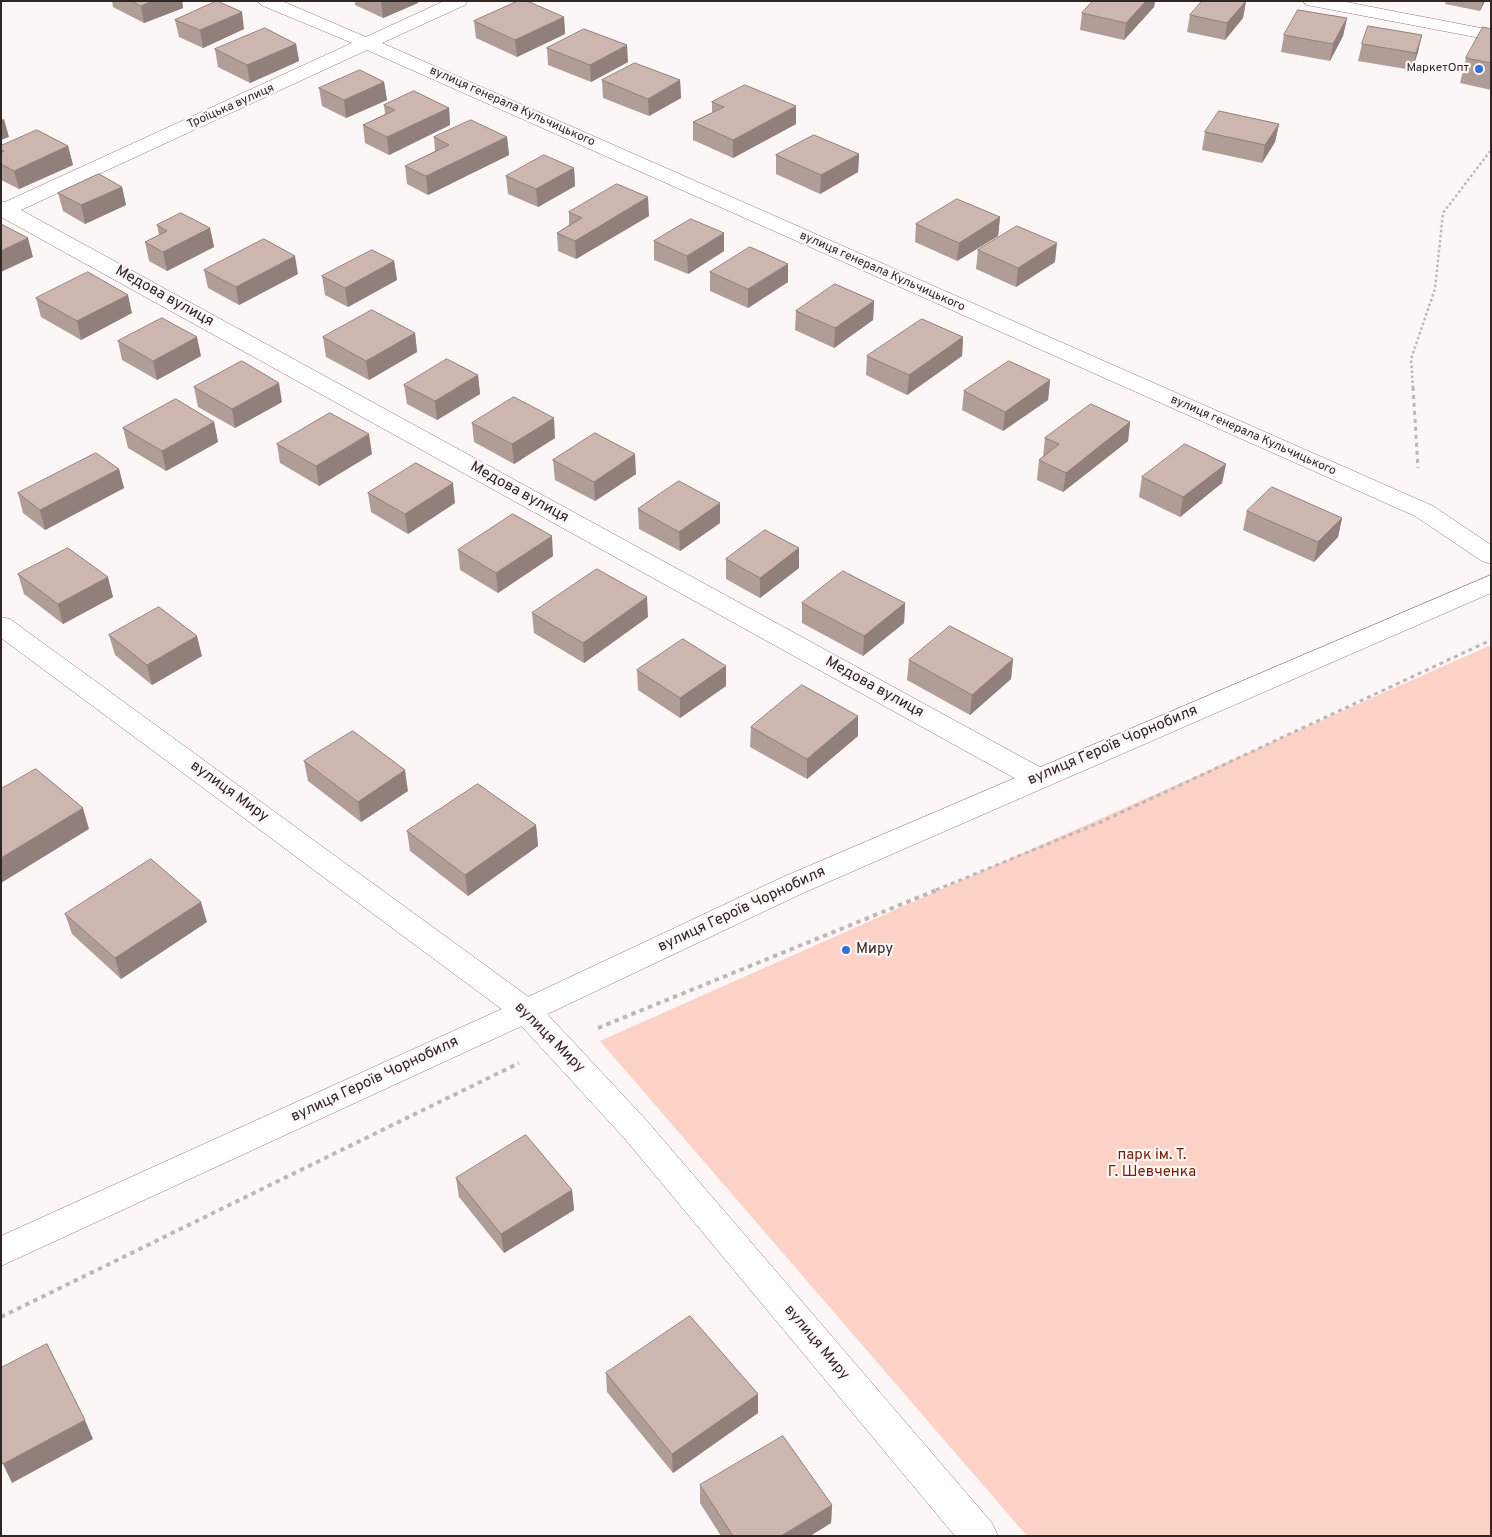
<!DOCTYPE html>
<html>
<head>
<meta charset="utf-8">
<style>
  body { margin:0 }
  #map { position:relative; width:1492px; height:1537px; overflow:hidden; background:#fcf7f6; font-family:Overpass,sans-serif }
  canvas { display:block }
  .frame { position:absolute; inset:0; border:2px solid #302725; pointer-events:none }
</style>
</head>
<body>
<div id="map">
<canvas width="1492" height="1537"></canvas>
<div class="frame"></div>
</div>
<script>
const context = document.querySelector('canvas').getContext('2d');
context.lineJoin = 'round';
function fillPath(path, color) { context.fillStyle = color; context.fill(path, 'evenodd'); }
function strokePath(path, color, width, dash) { context.strokeStyle = color; context.lineWidth = width; context.lineCap = dash ? 'butt' : 'round'; context.setLineDash(dash || []); context.stroke(path); }
function label(font, color, halo, rows, align = 'center') {
  context.font = font + ' Overpass,sans-serif'; context.lineWidth = 4.5; context.setLineDash([]); context.textBaseline = 'middle'; context.strokeStyle = halo; context.fillStyle = color; for (const [text, x, y, turn = 0] of rows) {
    context.save(); context.translate(x, y); context.rotate((+turn || 0) * Math.PI / 180); context.textAlign = isNaN(turn) ? turn : align; if (halo) context.strokeText(text, 0, 0); context.fillText(text, 0, 0); context.restore();
  }
}
fillPath(new Path2D(`
  M1491,645V1536H1027L600,1041Z`), '#fcd1c6');
const minor = new Path2D(`
  M258,1H282L366,37L444,1H468L465,5L382,43L1433,506L1491,545V564L1482,561L1415,516L367,50L21,210L1047,771L1051,778L1047,785L1037,788L1027,785L1,217V201L5,202L352,43L261,5Z
  M1303,1H1341L1491,30V40L1312,6L1306,5Z
  M1,617L10,619L537,1003L647,1121L992,1523L998,1536H955L625,1139L515,1019L1,638Z`);
const tertiary = new Path2D(`
  M1491,575V593L803,893L537,1019L1,1266V1236L515,1003L783,877Z`);
strokePath(minor, '#917b75', 1);
strokePath(tertiary, '#917b75', 1);
strokePath(new Path2D(`
  M1413,388L1411,359L1435,289L1443,213L1491,150`), '#beb7b6', 2.5, [2.5, 2.5]);
strokePath(new Path2D(`
  M1413,387L1418,468
  M936,890L1101,822L1491,640`), '#beb7b6', 3, [4, 4]);
strokePath(new Path2D(`
  M598,1028L939,889
  M1,1317L519,1063`), '#beb7b6', 4, [4.5, 4.5]);
fillPath(minor, '#fff');
fillPath(tertiary, '#fff');
fillPath(new Path2D(`
  M112,1H182L183,8L144,23L113,7Z
  M355,1H418V3L383,18L355,5Z
  M1093,1H1155L1154,7L1124,40L1080,30L1082,13Z
  M1246,1L1243,18L1225,40L1187,32L1190,15Z
  M1446,1H1485L1480,11L1445,4Z
  M564,17L565,34L517,57L476,38L474,21Z
  M1347,18L1343,36L1330,61L1281,52L1284,35Z
  M175,20L244,29L203,48L179,37Z
  M1491,29V90L1460,83L1466,58Z
  M296,44L299,61L250,83L218,67L215,49Z
  M1362,44L1418,52L1412,70L1358,61Z
  M547,48L628,62L591,82L548,65Z
  M602,80H680L681,98L649,116L603,98Z
  M384,82L387,100L346,118L322,106L319,88Z
  M712,102L796,124L733,158L693,140V122L712,113Z
  M384,105L449,108L450,125L389,155L365,143L363,125L385,114Z
  M1279,124L1275,142L1262,163L1202,150L1205,132Z
  M434,137H507L509,155L428,195L407,184L405,166L435,151Z
  M1,146H68L73,165L19,189L1,180Z
  M859,154L858,172L820,194L776,174V155Z
  M574,168L575,186L538,207L508,194L506,176Z
  M122,187L126,205L85,224L63,211L58,193Z
  M569,212L649,216L576,259L558,251L557,233L569,225Z
  M1000,217L998,236L957,261L915,242L916,224Z
  M157,225L210,228L214,247L167,271L149,261L145,242L159,235Z
  M654,241L724,251L688,274L654,260Z
  M978,250L1055,262L1016,287L976,269Z
  M394,261L397,280L348,307L325,295L322,276Z
  M788,264V282L748,308L710,291V272Z
  M204,270L298,274L239,305L208,288Z
  M36,298L132,313L81,340L41,317Z
  M874,301L873,320L834,348L795,330L796,311Z
  M415,333L417,352L369,380L326,357L323,337Z
  M963,337L962,356L907,395L866,375L867,356Z
  M118,341L201,356L157,380L122,360Z
  M478,375L480,394L437,420L407,404L404,385Z
  M1050,380L1048,400L1003,431L962,410L964,391Z
  M194,387L282,402L235,428L198,407Z
  M214,422L218,442L166,471L128,448L123,428Z
  M1130,422L1128,441L1063,492L1037,480L1039,460L1043,457L1045,438Z
  M472,423L555,438L514,464L474,442Z
  M277,444L372,454L319,486L280,463Z
  M553,460L636,474L595,501L555,480Z
  M1226,464L1222,483L1180,517L1139,497L1142,477Z
  M119,469L124,488L45,530L23,513L18,493Z
  M368,493L455,503L408,534L371,512Z
  M720,503V523L680,551L639,529L638,509Z
  M1247,511L1342,518L1338,537L1314,562L1243,530Z
  M799,548V568L760,598L726,579V559Z
  M458,550L553,556L498,593L460,570Z
  M18,574L113,597L63,624L24,594Z
  M802,603H905L904,623L863,656L802,623Z
  M532,613L648,617L584,663L534,633Z
  M109,635L202,656L152,685L115,655Z
  M1013,659L1011,679L970,715L907,680L909,660Z
  M726,666V686L680,718L638,690L637,670Z
  M858,716V736L807,779L750,747L751,727Z
  M304,761L408,791L361,822L308,781Z
  M536,825L538,846L468,896L410,851L407,831Z
  M65,914L207,922L121,979L72,934Z
  M456,1178L572,1190L574,1210L504,1253L459,1197Z
  M606,1373L758,1413L673,1473L607,1392Z
  M700,1485L832,1505L831,1523L810,1536H721L700,1503Z`), '#b19d97');
fillPath(new Path2D(`
  M152,1H182L183,8L144,23L141,6Z
  M381,1H418V3L383,18Z
  M1146,1H1155L1154,7L1124,40L1126,23Z
  M1246,1L1243,18L1225,40L1227,23Z
  M1483,1H1485L1480,11Z
  M242,12L244,29L203,48L200,30Z
  M564,17L565,34L517,57L515,40Z
  M1347,18L1343,36L1330,61L1333,44Z
  M1422,35L1418,52L1412,70L1416,53Z
  M296,44L299,61L250,83L247,65Z
  M627,45L628,62L591,82L590,65Z
  M680,80L681,98L649,116L648,99Z
  M384,82L387,100L346,118L344,100Z
  M796,106V124L733,158V140Z
  M449,108L450,125L389,155L387,137Z
  M4,119L9,137L1,140V120Z
  M1279,124L1275,142L1262,163L1265,145Z
  M507,137L509,155L428,195L426,176Z
  M68,146L73,165L19,189L14,171Z
  M859,154L858,172L820,194L821,175Z
  M574,168L575,186L538,207L536,189Z
  M122,187L126,205L85,224L81,205Z
  M648,197L649,216L576,259L575,241Z
  M1000,217L998,236L957,261L959,243Z
  M210,228L214,247L167,271L163,252Z
  M724,233V251L688,274L687,256Z
  M28,238L33,257L1,272V251Z
  M1057,243L1055,262L1016,287L1018,268Z
  M295,256L298,274L239,305L236,287Z
  M394,261L397,280L348,307L345,288Z
  M788,264V282L748,308V289Z
  M128,295L132,313L81,340L77,321Z
  M874,301L873,320L834,348L835,328Z
  M415,333L417,352L369,380L366,361Z
  M197,337L201,356L157,380L153,361Z
  M963,337L962,356L907,395L909,375Z
  M478,375L480,394L437,420L435,401Z
  M1050,380L1048,400L1003,431L1005,412Z
  M279,383L282,402L235,428L232,409Z
  M554,418L555,438L514,464L512,444Z
  M214,422L218,442L166,471L162,451Z
  M1130,422L1128,441L1063,492L1066,473Z
  M369,434L372,454L319,486L316,466Z
  M635,454L636,474L595,501L594,482Z
  M1226,464L1222,483L1180,517L1183,497Z
  M119,469L124,488L45,530L40,510Z
  M453,483L455,503L408,534L405,514Z
  M720,503V523L680,551L679,532Z
  M1342,518L1338,537L1314,562L1318,542Z
  M552,536L553,556L498,593L496,573Z
  M799,548V568L760,598V578Z
  M108,577L113,597L63,624L58,604Z
  M647,597L648,617L584,663L583,643Z
  M905,603L904,623L863,656L864,636Z
  M197,636L202,656L152,685L147,665Z
  M1013,659L1011,679L970,715L972,695Z
  M726,666V686L680,718V698Z
  M858,716V736L807,779V759Z
  M405,770L408,791L361,822L358,802Z
  M83,808L89,829L1,883V858Z
  M536,825L538,846L468,896L465,875Z
  M201,902L207,922L121,979L115,958Z
  M572,1190L574,1210L504,1253L501,1234Z
  M758,1394V1413L673,1473L672,1454Z
  M85,1420L93,1439L12,1483L3,1464Z
  M832,1505L831,1523L810,1536H781Z`), '#907f7b');
const building = new Path2D(`
  M132,1H152L141,6Z
  M217,1L242,12L200,30L175,20Z
  M518,1H527L564,17L515,40L474,21Z
  M1093,1H1146L1126,23L1082,13Z
  M1202,1H1246L1227,23L1190,15Z
  M1298,10L1347,18L1333,44L1284,35Z
  M1368,26L1422,35L1416,53L1362,44Z
  M1483,27L1491,29V63L1466,58Z
  M265,28L296,44L247,65L215,49Z
  M584,29L627,45L590,65L547,48Z
  M635,63L680,80L648,99L602,80Z
  M360,70L384,82L344,100L319,88Z
  M745,85L796,106L733,140L693,122L724,107L712,102Z
  M414,91L449,108L387,137L363,125L395,110L384,105Z
  M1219,111L1279,124L1265,145L1205,132Z
  M471,120L507,137L426,176L405,166L449,145L434,137Z
  M37,130L68,146L14,171L1,164V153L4,151L1,150V146Z
  M814,135L859,154L821,175L776,155Z
  M544,155L574,168L536,189L506,176Z
  M99,174L122,187L81,205L58,193Z
  M617,184L648,197L575,241L557,233L582,218L569,212Z
  M957,199L1000,217L959,243L916,224Z
  M181,213L210,228L163,252L145,242L167,231L157,225Z
  M691,219L724,233L687,256L654,241Z
  M1,224L28,238L1,251Z
  M1017,226L1057,243L1018,268L978,250Z
  M264,239L295,256L236,287L204,270Z
  M750,247L788,264L748,289L710,272Z
  M372,250L394,261L345,288L322,276Z
  M88,272L128,295L77,321L36,298Z
  M835,284L874,301L835,328L796,311Z
  M372,310L415,333L366,361L323,337Z
  M162,318L197,337L153,361L118,341Z
  M922,319L963,337L909,375L867,356Z
  M447,359L478,375L435,401L404,385Z
  M242,361L279,383L232,409L194,387Z
  M1009,361L1050,380L1005,412L964,391Z
  M514,397L554,418L512,444L472,423Z
  M176,399L214,422L162,451L123,428Z
  M1091,404L1130,422L1066,473L1039,460L1059,444L1045,438Z
  M330,413L369,434L316,466L277,444Z
  M595,433L635,454L594,482L553,460Z
  M1185,444L1226,464L1183,497L1142,477Z
  M96,453L119,469L40,510L18,493Z
  M416,463L453,483L405,514L368,493Z
  M679,481L720,503L679,532L638,509Z
  M1272,487L1342,518L1318,542L1247,511Z
  M513,514L552,536L496,573L458,550Z
  M765,530L799,548L760,578L726,559Z
  M68,548L108,577L58,604L18,574Z
  M597,569L647,597L583,643L532,613Z
  M843,571L905,603L864,636L802,603Z
  M159,607L197,636L147,665L109,635Z
  M950,626L1013,659L972,695L909,660Z
  M683,639L726,666L680,698L637,670Z
  M802,685L858,716L807,759L751,727Z
  M353,731L405,770L358,802L304,761Z
  M36,769L83,808L1,858V789Z
  M478,784L536,825L465,875L407,831Z
  M151,859L201,902L115,958L65,914Z
  M526,1135L572,1190L501,1234L456,1178Z
  M690,1316L758,1394L672,1454L606,1373Z
  M47,1344L85,1420L3,1464L1,1461V1368Z
  M783,1436L832,1505L781,1536H733L700,1485Z`);
fillPath(building, '#ceb6b0');
strokePath(building, '#907f7b', 1);
for (const [x, y, r, color] of [
  [1479,69,5,"#316fdd"],
  [846,950,5,"#316fdd"]
]) { const dot = new Path2D(); dot.arc(x, y, r, 0, 2 * Math.PI); context.fillStyle = color; context.fill(dot); strokePath(dot, '#fcf7f6', 2); }
label('12px', '#302725', '#fcf7f6', [
  ["МаркетОпт",1469,69]
], 'right');
label('12px', '#302725', '#fcf7f6', [
  ["Троїцька вулиця",231,107,-24],
  ["вулиця генерала Кульчицького",512,107,24],
  ["вулиця генерала Кульчицького",882,272,24],
  ["вулиця генерала Кульчицького",1253,436,24]
]);
label('15px', '#302725', '#fcf7f6', [
  ["Медова вулиця",164,297,29],
  ["Медова вулиця",519,493,29],
  ["Медова вулиця",874,688,29],
  ["вулиця Героїв Чорнобиля",1113,746,-23],
  ["вулиця Миру",229,792,36],
  ["вулиця Героїв Чорнобиля",742,910,-25],
  ["вулиця Миру",549,1038,45],
  ["вулиця Героїв Чорнобиля",375,1080,-25],
  ["вулиця Миру",816,1343,50]
]);
label('15px', '#302725', '#fcf7f6', [
  ["Миру",856,950]
], 'left');
label('15px', '#771d05', '#fcf7f6', [
  ["парк ім. Т.",1152,1156],
  ["Г. Шевченка",1152,1173]
]);
</script>
</body>
</html>
